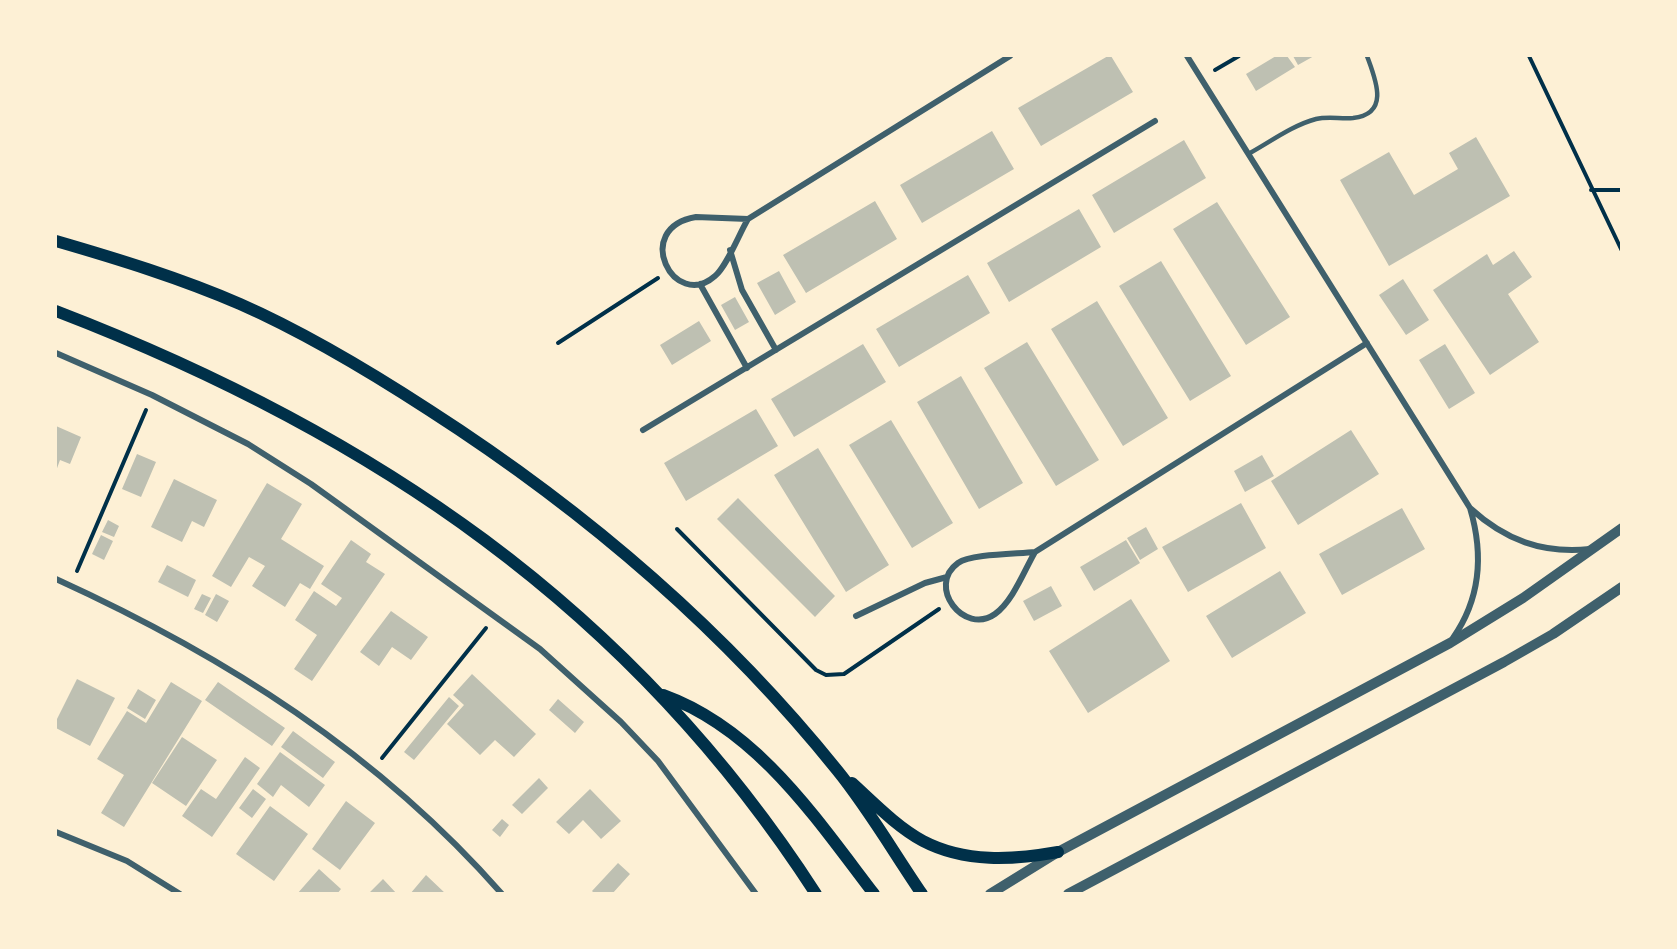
<!DOCTYPE html>
<html>
<head>
<meta charset="utf-8">
<style>
  body { margin:0 }
  #map { position:relative; width:1677px; height:949px; overflow:hidden; background:#fdf0d5; font-family:Mulish,sans-serif }
  canvas { display:block }
  .frame { position:absolute; inset:0; border:57px solid #fdf0d5; pointer-events:none }
</style>
</head>
<body>
<div id="map">
<canvas width="1677" height="949"></canvas>
<div class="frame"></div>
</div>
<script>
const context = document.querySelector('canvas').getContext('2d');
context.lineJoin = 'round';
function fillPath(path, color) { context.fillStyle = color; context.fill(path, 'evenodd'); }
function strokePath(path, color, width, dash) { context.strokeStyle = color; context.lineWidth = width; context.lineCap = dash ? 'butt' : 'round'; context.setLineDash(dash || []); context.stroke(path); }
fillPath(new Path2D(`
  M1108,56H1111L1133,92L1041,146L1018,108Z
  M1276,56H1287L1295,67L1256,91L1246,74Z
  M1293,56H1314L1298,65Z
  M992,131L1014,169L922,223L900,185Z
  M1476,137L1510,196L1389,266L1340,180L1389,152L1414,195L1458,169L1449,153Z
  M1184,140L1206,178L1114,233L1092,195Z
  M875,201L897,239L806,293L783,255Z
  M1217,202L1290,317L1246,345L1173,229Z
  M1079,209L1101,247L1009,302L987,263Z
  M1514,251L1532,277L1508,294L1539,342L1490,375L1433,290L1487,254L1493,265Z
  M1161,261L1231,376L1190,401L1119,286Z
  M779,271L796,302L775,315L757,283Z
  M968,275L990,313L899,367L876,329Z
  M1403,279L1429,320L1406,335L1379,295Z
  M735,297L749,322L735,330L721,305Z
  M1097,301L1168,418L1123,446L1051,329Z
  M699,321L711,341L672,365L660,345Z
  M1027,342L1099,460L1056,486L984,368Z
  M863,344L886,382L794,437L771,399Z
  M1445,344L1475,393L1449,409L1419,360Z
  M961,376L1023,483L979,509L917,402Z
  M756,409L778,446L686,501L664,463Z
  M891,420L953,523L912,548L849,445Z
  M56,426L81,437L70,464L60,460L56,471Z
  M1351,430L1379,474L1298,525L1271,481Z
  M818,448L889,565L846,592L774,475Z
  M137,454L156,462L141,497L122,489Z
  M1262,455L1274,476L1245,492L1234,471Z
  M174,479L217,500L204,527L192,521L182,542L151,527Z
  M267,483L302,504L281,539L324,566L310,589L300,583L285,607L252,586L265,566L249,557L231,587L212,576Z
  M738,498L835,596L815,617L717,519Z
  M1241,503L1266,548L1188,592L1162,547Z
  M1402,508L1425,549L1342,595L1319,554Z
  M108,520L119,526L114,537L102,532Z
  M1146,527L1158,549L1140,560L1127,538Z
  M101,535L113,541L104,560L92,554Z
  M351,540L371,554L366,562L385,574L312,681L294,669L317,635L295,620L314,591L336,606L342,598L321,584Z
  M1126,540L1140,563L1094,591L1080,567Z
  M167,565L196,580L188,597L158,582Z
  M1280,571L1306,613L1232,658L1206,616Z
  M1051,586L1062,606L1034,621L1023,601Z
  M202,594L211,598L203,613L194,609Z
  M216,594L229,601L217,622L205,615Z
  M1131,599L1170,661L1088,713L1049,651Z
  M391,611L428,637L411,660L392,647L379,666L360,652Z
  M472,674L536,734L514,757L495,740L480,755L447,724L464,705L453,695Z
  M77,679L115,698L90,746L56,728V721Z
  M171,682L202,701L124,827L101,813L124,775L97,759L127,711L146,723Z
  M218,682L285,728L272,746L205,700Z
  M138,689L156,700L145,719L127,708Z
  M449,697L459,706L414,760L404,752Z
  M558,699L584,722L575,733L549,710Z
  M293,731L335,762L323,778L281,747Z
  M182,737L217,760L186,806L152,783Z
  M280,752L325,785L309,807L281,785L273,797L257,784Z
  M245,757L260,768L212,837L182,816L201,789L216,799Z
  M539,778L548,788L522,814L512,805Z
  M253,789L266,799L252,818L239,808Z
  M590,789L621,821L601,839L583,820L569,834L556,822Z
  M346,801L375,823L340,870L312,849Z
  M270,806L308,834L274,881L236,854Z
  M502,819L509,825L500,837L492,830Z
  M618,863L630,874L612,894H595L592,891Z
  M319,869L341,889L337,894H297Z
  M426,875L446,894H410Z
  M383,879L397,894H368Z`), '#bec0b2');
strokePath(new Path2D(`
  M1529,56L1622,251
  M1215,70L1239,56
  M1591,190H1622
  M558,343L658,278
  M677,529L816,670L826,675L844,674L939,609
  M77,571L146,410
  M382,758L486,628`), '#003049', 4);
strokePath(new Path2D(`
  M1250,153C1270,142 1293,125 1316,119C1328,116 1340,119 1353,118C1391,114 1375,78 1367,56`), '#3f606c', 4.5);
strokePath(new Path2D(`
  M1187,56L1470,508C1505,540 1542,554 1590,549
  M696,217L748,219C739,234 727,266 715,276C674,312 631,228 696,217Z
  M748,219L1010,56
  M730,250L742,290L776,350
  M700,284L747,368
  M56,353L152,395L248,444L311,484L540,649L621,722L658,761L756,894
  M643,430L1155,121
  M1035,552L1367,343
  M1035,552C1024,571 1013,601 995,614C964,636 926,586 958,563C970,554 1017,554 1035,552Z
  M56,579C225,656 378,753 502,894
  M856,616L925,583L947,577
  M1453,638C1481,598 1484,555 1470,508
  M56,832L127,861L180,894`), '#3f606c', 6);
strokePath(new Path2D(`
  M990,894L1058,852L1450,643L1523,598L1622,528
  M1068,894L1504,662L1553,634L1622,587`), '#3f606c', 10);
strokePath(new Path2D(`
  M56,241C118,259 180,278 240,304C306,333 369,371 429,410C583,509 722,627 837,770C868,808 894,853 922,894
  M56,311C371,432 630,606 816,894
  M663,695C757,729 815,817 874,894
  M852,783C874,803 897,827 923,841C965,863 1013,860 1058,852`), '#003049', 12);
</script>
</body>
</html>
